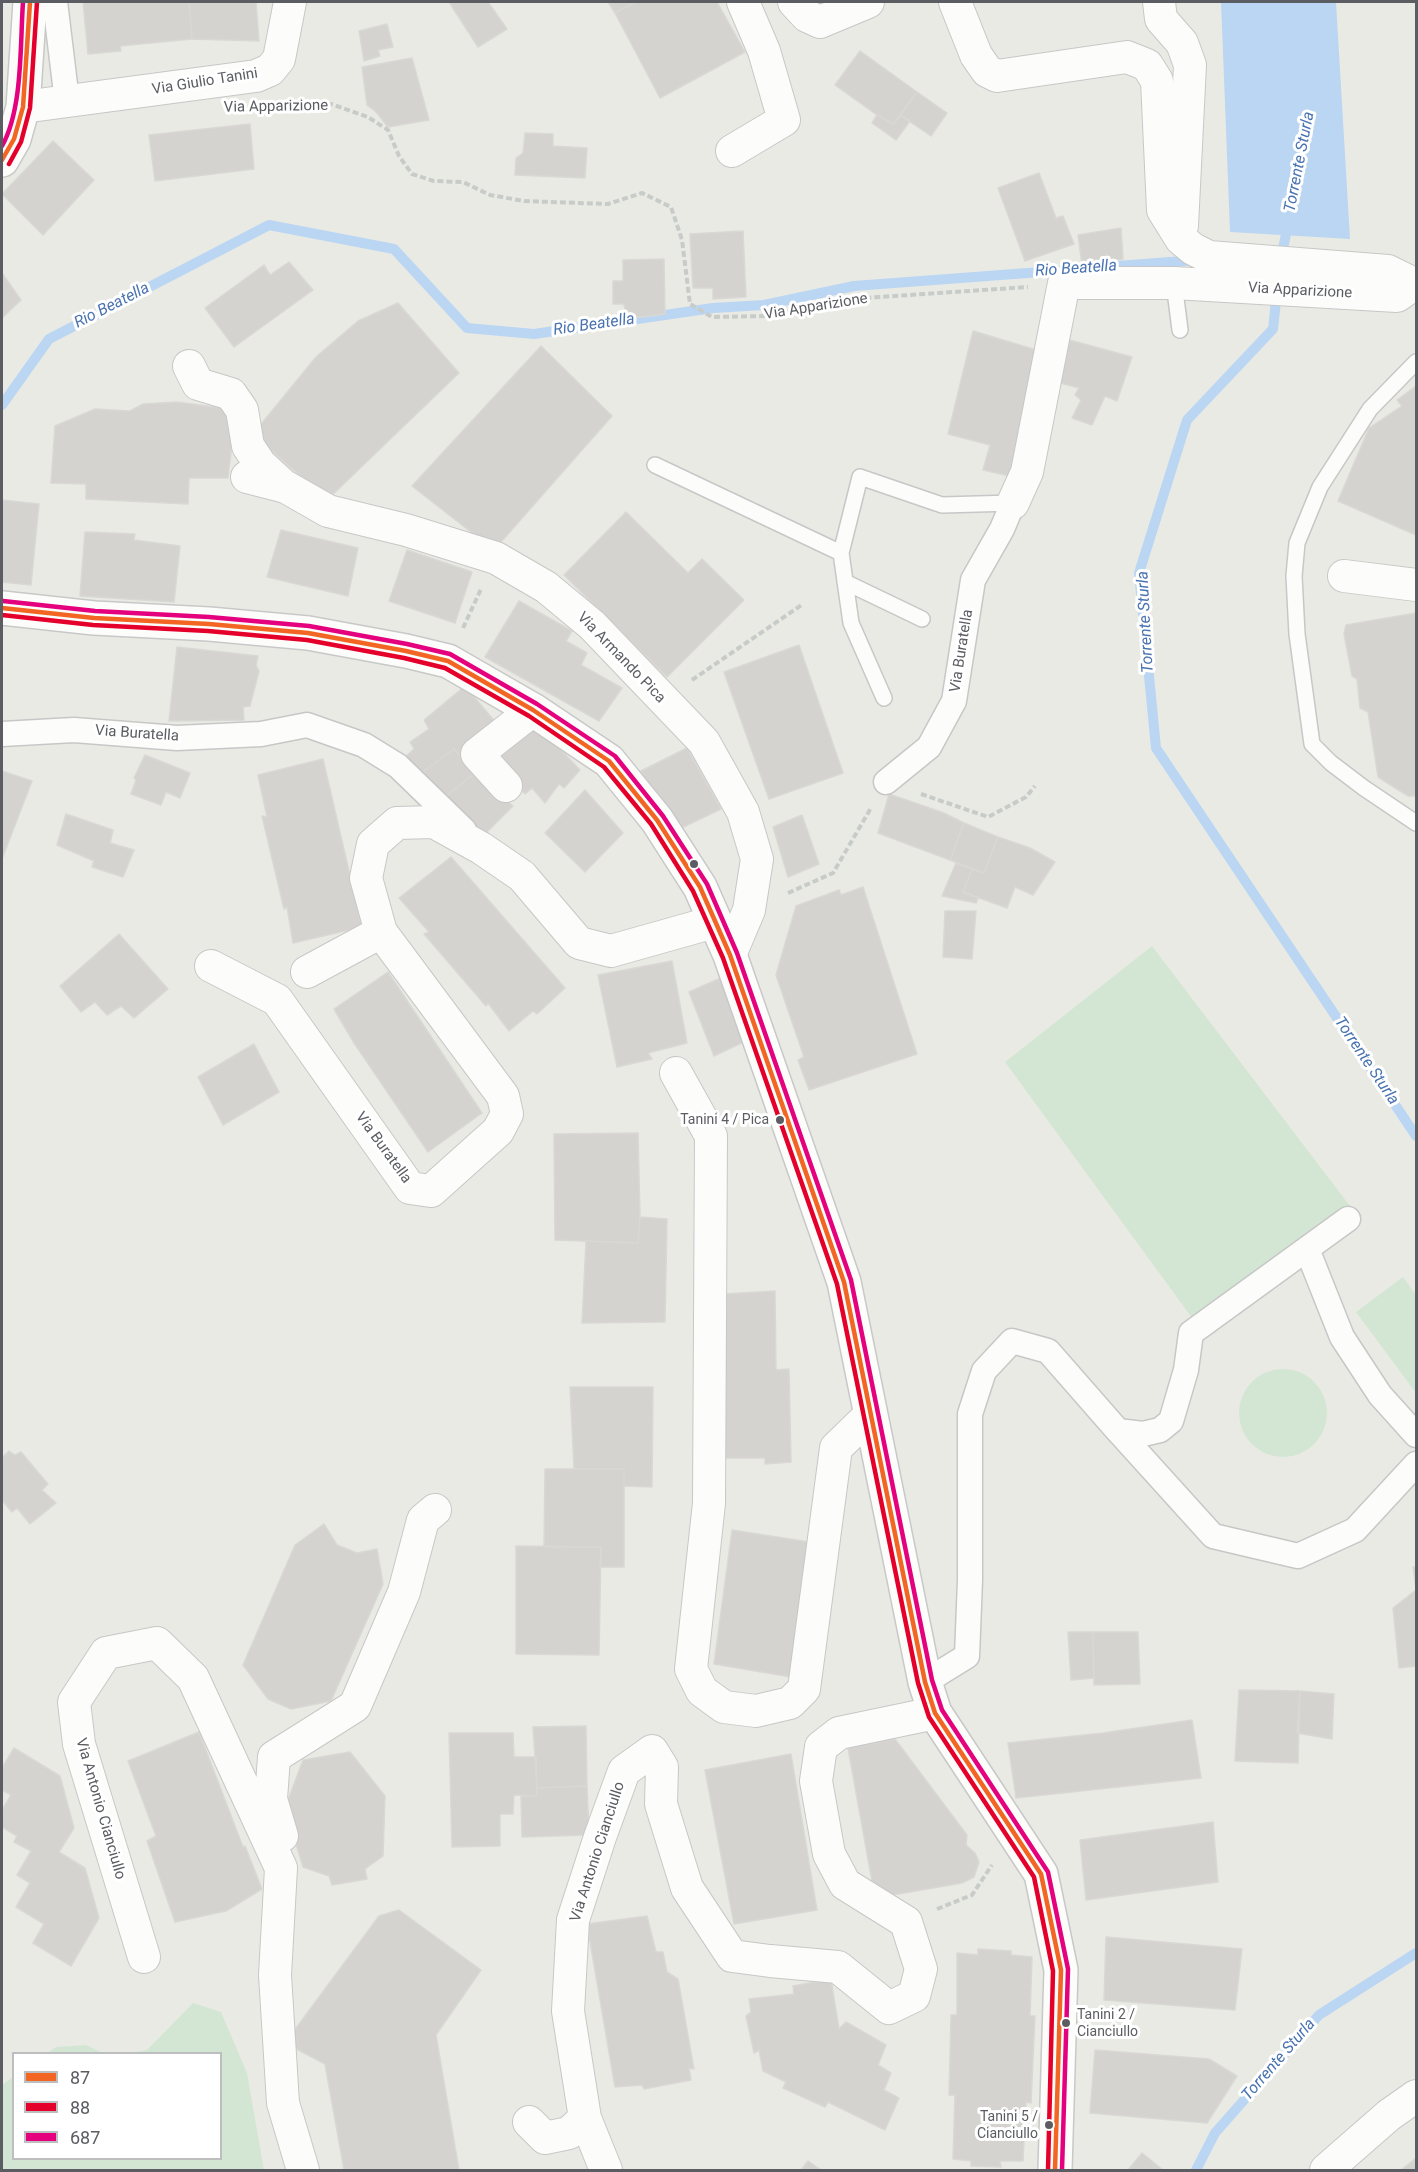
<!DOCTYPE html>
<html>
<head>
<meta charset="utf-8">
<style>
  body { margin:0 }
  #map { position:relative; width:1418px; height:2172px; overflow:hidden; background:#eaeae5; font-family:Roboto,sans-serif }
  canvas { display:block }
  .frame { position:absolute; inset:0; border:3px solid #5b5d62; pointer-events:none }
  .legend { position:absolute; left:12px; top:2052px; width:210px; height:108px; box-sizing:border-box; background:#fff; border:2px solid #bdbec0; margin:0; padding:8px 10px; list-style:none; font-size:18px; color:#5b5d62 }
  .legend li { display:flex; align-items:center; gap:12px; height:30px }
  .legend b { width:30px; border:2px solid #bdbec0 }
</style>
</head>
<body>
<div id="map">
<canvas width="1418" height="2172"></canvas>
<div class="frame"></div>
<ul class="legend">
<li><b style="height:8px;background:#f26522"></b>87</li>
<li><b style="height:8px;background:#e4002b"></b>88</li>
<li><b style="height:8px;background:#e5007d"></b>687</li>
</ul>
</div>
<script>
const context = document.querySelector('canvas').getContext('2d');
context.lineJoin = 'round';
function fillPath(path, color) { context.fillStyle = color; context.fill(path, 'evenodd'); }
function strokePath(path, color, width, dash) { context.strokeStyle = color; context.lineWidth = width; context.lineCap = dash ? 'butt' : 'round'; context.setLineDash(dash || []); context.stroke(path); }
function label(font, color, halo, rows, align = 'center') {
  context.font = font + ' Roboto,sans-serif'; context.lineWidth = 6; context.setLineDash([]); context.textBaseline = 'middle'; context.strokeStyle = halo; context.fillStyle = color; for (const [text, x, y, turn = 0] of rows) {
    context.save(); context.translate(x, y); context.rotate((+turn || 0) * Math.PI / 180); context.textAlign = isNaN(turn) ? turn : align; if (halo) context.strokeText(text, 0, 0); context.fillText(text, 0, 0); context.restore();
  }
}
fillPath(new Path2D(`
  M1152,946L1350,1206L1195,1322L1005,1062Z
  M1403,1277L1416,1295V1393L1356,1312Z
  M1239 1413a44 44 0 1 1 88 0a44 44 0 1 1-88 0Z
  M193,2003L221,2012L247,2073L264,2170H2V2085L13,2077L14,2158H220V2054L131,2053L147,2050Z
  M86,2045L103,2053H47L56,2047Z`), '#d3e6d3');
fillPath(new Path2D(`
  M1221,2H1336L1350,239L1230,232Z`), '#bbd6f2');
strokePath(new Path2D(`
  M1281,259L1288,224
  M1090,268L1197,260
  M1277,292L1273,329L1187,420L1139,573L1156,748L1416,1136
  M2,405L49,339L269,225L394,249L467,328L534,334L713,308L764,305L854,286L1068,270
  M1196,2170L1215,2133L1319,2015L1416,1953`), '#bbd6f2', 10);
const building = new Path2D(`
  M83,2H189L192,39L120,46L121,51L88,54Z
  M189,2H256L259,41L192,39Z
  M449,2H488L507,29L478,47Z
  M608,2H636L615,13Z
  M636,2H717L745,52L660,98L615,13Z
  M387,24L393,47L378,50L380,56L364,61L359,31Z
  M860,51L917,92L894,124L877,115L835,85Z
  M412,58L429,120L388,127L376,112L367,105L362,67Z
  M917,92L947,113L931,136L900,115Z
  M877,115L894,124L900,115L910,121L896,140L872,123Z
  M250,124L254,169L155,181L149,135Z
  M525,133L553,134V146L587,148L585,178L515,175L516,158L523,153Z
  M53,141L94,180L43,235L2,194Z
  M1039,173L1056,218L1063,216L1074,244L1025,261L998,188Z
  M1121,228L1123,259L1082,265L1078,235Z
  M743,231L746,297L713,299V288H693L690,234Z
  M664,259L665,314L626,319L624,304H613V281H623V260Z
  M289,262L313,290L234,347L205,308L264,265L270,275Z
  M2,273L21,300L2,318Z
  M398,303L459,373L327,500L253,434L316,357L358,321Z
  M973,331L1043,352L1010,476L983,470L990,445L948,434Z
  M1062,338L1132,357L1117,401L1105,396L1092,425L1072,418L1081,400L1075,395L1079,388L1049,380Z
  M541,346L612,416L494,550L412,486Z
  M1416,386V535L1338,501L1369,428L1402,406L1397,400Z
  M177,402L236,410L228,478H189L188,504L86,499V484L51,483L55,426L95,409L130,411L143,404Z
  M2,500L39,504L31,585L2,582Z
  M626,512L688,573L702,559L744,600L667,677L564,575Z
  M281,530L358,548L348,596L267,577Z
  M85,532L135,534L134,540L180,546L174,602L80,596Z
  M407,550L472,572L455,623L389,601Z
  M519,601L572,631L566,641L587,653L581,665L622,688L599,721L485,657Z
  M1416,613V796H1408L1378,777L1368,712L1360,708L1357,679L1352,676L1344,634L1346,625Z
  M799,645L843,773L769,799L724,672Z
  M177,647L258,656L256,665L259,671L250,706L243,707L244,720L169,721Z
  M465,686L497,724L462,757L454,749L421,773L404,758L414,749L410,742L429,729L424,720Z
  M530,726L563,752L580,770L564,788L559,784L545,803L532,788L525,794L495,762Z
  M687,748L721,809L677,830L641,771Z
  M454,749L475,773L444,798L421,773Z
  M145,755L190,773L180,798L166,792L161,805L131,794L136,780L134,778Z
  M323,759L362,927L293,943L287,907L284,909L262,816L267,817L258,775Z
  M2,771L32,781L2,859Z
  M475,773L513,806L484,835L444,798Z
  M585,790L623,833L585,872L545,833Z
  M889,794L944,813L964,823L950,860L878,833Z
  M66,814L113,830L110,843L134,850L123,877L92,867L94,861L57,845Z
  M802,815L819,864L788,877L773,827Z
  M964,823L998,837L984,873L950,860Z
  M998,837L1030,848L1055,862L1033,895L1015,887L1007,908L963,892L972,869L984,873Z
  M451,857L565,988L537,1014L533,1011L509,1031L488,1003L486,1006L424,934L429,932L399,898Z
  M956,863L972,869L963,892L978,898L976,903L942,896Z
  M863,887L917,1054L809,1090L798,1060L804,1057L776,975L796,906L839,890L841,895Z
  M945,911H976L972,959L943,957Z
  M119,934L168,989L134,1018L121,1006L107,1015L95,1002L81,1012L60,986Z
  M672,961L687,1043L648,1053L652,1059L617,1067L598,975Z
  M388,972L482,1113L428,1152L354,1043L334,1009Z
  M723,977L750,1039L714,1056L689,992Z
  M254,1044L279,1092L223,1125L198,1077Z
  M638,1133L640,1217L638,1243L555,1240L554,1134Z
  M640,1217L667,1219L665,1322L582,1323L586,1241L638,1243Z
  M775,1291L776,1370L789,1369L791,1462L765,1464V1458H723L724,1294Z
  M570,1387H653L652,1487L624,1486V1469H574Z
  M9,1451L15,1455L21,1452L48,1484L42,1490L56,1503L30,1524L17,1508L12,1512L2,1500V1458Z
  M545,1469H624V1567H600L601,1547H544Z
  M324,1524L337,1545L357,1553L377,1549L383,1584L331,1701L291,1709L268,1699L243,1665L295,1545Z
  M732,1530L809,1542L791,1677L714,1664Z
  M516,1546L601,1547L599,1655L516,1654Z
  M1413,1567H1416V1589Z
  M1416,1590V1666L1399,1668L1393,1608Z
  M1068,1632H1093L1094,1678L1071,1680Z
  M1093,1632H1138L1140,1684L1094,1685Z
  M1239,1690L1300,1691L1298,1763L1235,1761Z
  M1300,1691L1334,1694L1332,1739L1297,1733Z
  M1192,1720L1201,1778L1016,1798L1008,1743L1103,1733Z
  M586,1726L587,1786L537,1788L533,1727Z
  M199,1732L243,1847L245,1846L262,1889L226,1911L175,1922L147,1841L156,1836L128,1761Z
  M449,1733H513L514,1757H536L537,1796L514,1795L513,1814H500V1846L452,1847Z
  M895,1739L967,1835L966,1845L975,1853L979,1862L974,1877L962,1883L875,1898L848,1748Z
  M14,1748L60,1776L74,1828L59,1852L85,1868L99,1918L71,1966L33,1943L44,1924L16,1907L30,1883L17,1875L31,1851L14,1842L17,1836L2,1827V1810L11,1795L2,1790V1768Z
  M350,1752L385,1796L383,1856L365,1869L367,1879L332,1885L329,1876L303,1867L285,1808L303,1760Z
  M791,1754L817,1910L734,1924L705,1770Z
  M587,1786L589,1835L522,1837L521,1796H537V1788Z
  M1213,1822L1218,1882L1086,1900L1080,1840Z
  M399,1910L481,1970L436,2035L459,2170H344L325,2064L285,2043L379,1916Z
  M647,1916L656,1952H663L667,1972L678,1979L694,2069L689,2068L691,2080L644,2089L642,2085L615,2087L587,1924Z
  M1106,1937L1242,1949L1235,2010L1104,2000Z
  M978,1949L1011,1951V1955L1032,1957L1030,2016H1035L1031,2103L1026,2102L1023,2161H1000L1001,2167L971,2166V2161L953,2159L955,2095H949L951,2015H957V1953L978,1955Z
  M831,1979L839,2029L846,2022L886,2045L878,2065L891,2073L884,2090L899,2098L885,2130L828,2102L825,2107L783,2088L786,2082L763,2071L759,2050L754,2053L746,2016L751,2012L749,1999L794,1994L793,1986Z
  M1095,2050L1209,2059L1237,2076L1207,2123L1090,2113Z
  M1142,2153L1163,2170H1128Z
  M1416,2158V2170H1401Z
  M808,2161L821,2170H801Z`);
fillPath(building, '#d4d3d0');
strokePath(building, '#d9d8d4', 1.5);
const service = new Path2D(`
  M1174,283L1180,330
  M1416,362L1370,409L1320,487L1297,543L1294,576L1297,634L1312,744L1331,763L1364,788L1416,823
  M655,465L841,553L860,477L942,505L1013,503
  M841,553L851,623L884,698
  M845,582L922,619`);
const pedestrian = new Path2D(`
  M55,2L67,101
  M2,734L74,730L177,738L261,734L307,725L364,745L398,766L464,830
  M886,782L929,747L954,701L973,580L1002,529L1013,503
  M1307,1249L1342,1337L1380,1395L1416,1435
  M1118,1431L1213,1536L1298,1556L1355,1530L1416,1464
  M925,1682L967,1656L970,1580V1414L984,1371L1012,1341L1048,1351L1118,1431L1143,1434L1160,1430L1171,1421L1186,1370L1191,1333L1348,1219`);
const minor = new Path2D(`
  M794,2L807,16L820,22L868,2
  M955,2L976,55L987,71L997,76L1127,57L1147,65L1157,81L1163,210L1181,239L1193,249L1209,257L1388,271L1414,284
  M1159,2L1161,19L1182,43L1190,65L1182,226
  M23,107L256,76L270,70L279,59L290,2
  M732,151L784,120L764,51L743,2
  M189,366L198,384L231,394L242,410L248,446L260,464L285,487
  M247,477L286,487L328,511L406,530L496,558L546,587L592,625L704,742L743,812L757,859L749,910L730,955
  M1013,503L1027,472L1064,283H1174L1397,296L1414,284H1416
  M1344,576L1416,585
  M506,786L477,754L533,710
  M211,966L277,1000L410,1188L431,1191L498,1131L507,1114L503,1096L381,932L366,878L373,844L397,823L434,822L481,848L522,876L579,943L611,951L714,922
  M307,972L381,932
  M676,1073L711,1136L709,1503L691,1669L702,1691L724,1707L756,1711L790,1703L804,1689L836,1448L870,1415
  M282,1836L271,1799L274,1757L355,1706L404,1592L423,1520L435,1510
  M144,1957L79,1744L74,1702L106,1653L157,1643L193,1678L281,1868L275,1975L283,2103L303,2170
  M529,2122L545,2138L569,2133L585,2118
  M606,2170L585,2118L568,2011L573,1920L600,1837L624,1771L652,1751L662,1767L661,1804L687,1888L732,1956L770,1961L838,1967L889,2008L914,1996L921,1969L906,1922L845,1884L829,1854L816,1781L821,1747L839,1733L935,1713
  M1326,2170L1389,2115L1416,2096`);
const secondary = new Path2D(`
  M2,160L14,139L23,107L30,2
  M2,608L94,618L209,624L308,633L406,651L448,661L533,710L609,761L657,820L700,887L730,955L844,1282L925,1682L935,1713L1041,1874L1061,1970L1055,2170`);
strokePath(service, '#c7c7c7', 18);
strokePath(pedestrian, '#c7c7c7', 27);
strokePath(minor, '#c7c7c7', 34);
strokePath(secondary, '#c8c8c8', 36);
strokePath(new Path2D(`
  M282,105L331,104L368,117L388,130L399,156L412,174L434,181L463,182L490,195L524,201L608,204L642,193L671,207L682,240L690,304L712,317L766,316L850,299L1028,287
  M463,628L481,589
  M692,680L803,604
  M921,794L988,817L1026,797L1035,786
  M788,893L833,873L871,808
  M937,1909L972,1895L992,1865`), '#c8ccc9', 4, [6, 3]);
strokePath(service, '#fcfcfb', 15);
strokePath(pedestrian, '#fcfcfb', 24);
strokePath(minor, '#fcfcfb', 32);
strokePath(secondary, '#fcfcfb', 33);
strokePath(new Path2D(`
  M2,160L14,139L23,107L30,2
  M2,608L94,618L209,624L308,633L406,651L448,661L533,710L609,761L657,820L700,887L730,955L844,1282L925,1682L935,1713L1041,1874L1061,1970L1055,2170`), '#f26522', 4.5);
strokePath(new Path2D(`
  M9,164L21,142L30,108L37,2
  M2,615L93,625L208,631L307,640L404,658L445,668L529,716L604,767L651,824L693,891L723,958L837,1284L918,1683L929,1717L1034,1877L1053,1971L1048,2170`), '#e4002b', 4.5);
strokePath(new Path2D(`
  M2,146C23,109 20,44 23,2
  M3,601L95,611L209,617L309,626L407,644L450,654L537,704L615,756L663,816L707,884L737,953L851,1280L932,1680L942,1710L1048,1872L1068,1969L1062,2170`), '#e5007d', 4.5);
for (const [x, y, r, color] of [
  [694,864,5,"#5b5d62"],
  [780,1120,5,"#5b5d62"],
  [1066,2023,5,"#5b5d62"],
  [1049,2125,5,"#5b5d62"]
]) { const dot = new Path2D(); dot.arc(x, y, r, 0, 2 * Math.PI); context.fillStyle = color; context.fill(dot); strokePath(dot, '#fff', 2); }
label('14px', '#5b5d62', '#fff', [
  ["Tanini 4 / Pica",769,1120],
  ["Tanini 2 /",1077,2015,"left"],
  ["Cianciullo",1077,2032,"left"],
  ["Tanini 5 /",1038,2117],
  ["Cianciullo",1038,2134]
], 'right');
label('15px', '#5b5d62', '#fff', [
  ["Via Giulio Tanini",205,82,-9],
  ["Via Apparizione",276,107,-1],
  ["Via Apparizione",1300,291,3],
  ["Via Apparizione",816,307,-9],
  ["Via Buratella",962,651,-81],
  ["Via Armando Pica",621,658,46],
  ["Via Buratella",137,734,4],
  ["Via Buratella",383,1148,54],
  ["Via Antonio Cianciullo",100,1809,74],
  ["Via Antonio Cianciullo",598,1852,-72]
]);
label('italic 16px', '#4973b1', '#fff', [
  ["Torrente Sturla",1300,162,-79],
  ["Rio Beatella",1076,269,-4],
  ["Rio Beatella",112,306,-27],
  ["Rio Beatella",594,325,-8],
  ["Torrente Sturla",1146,622,-93],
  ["Torrente Sturla",1366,1061,56],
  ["Torrente Sturla",1279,2060,-49]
]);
</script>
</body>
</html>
